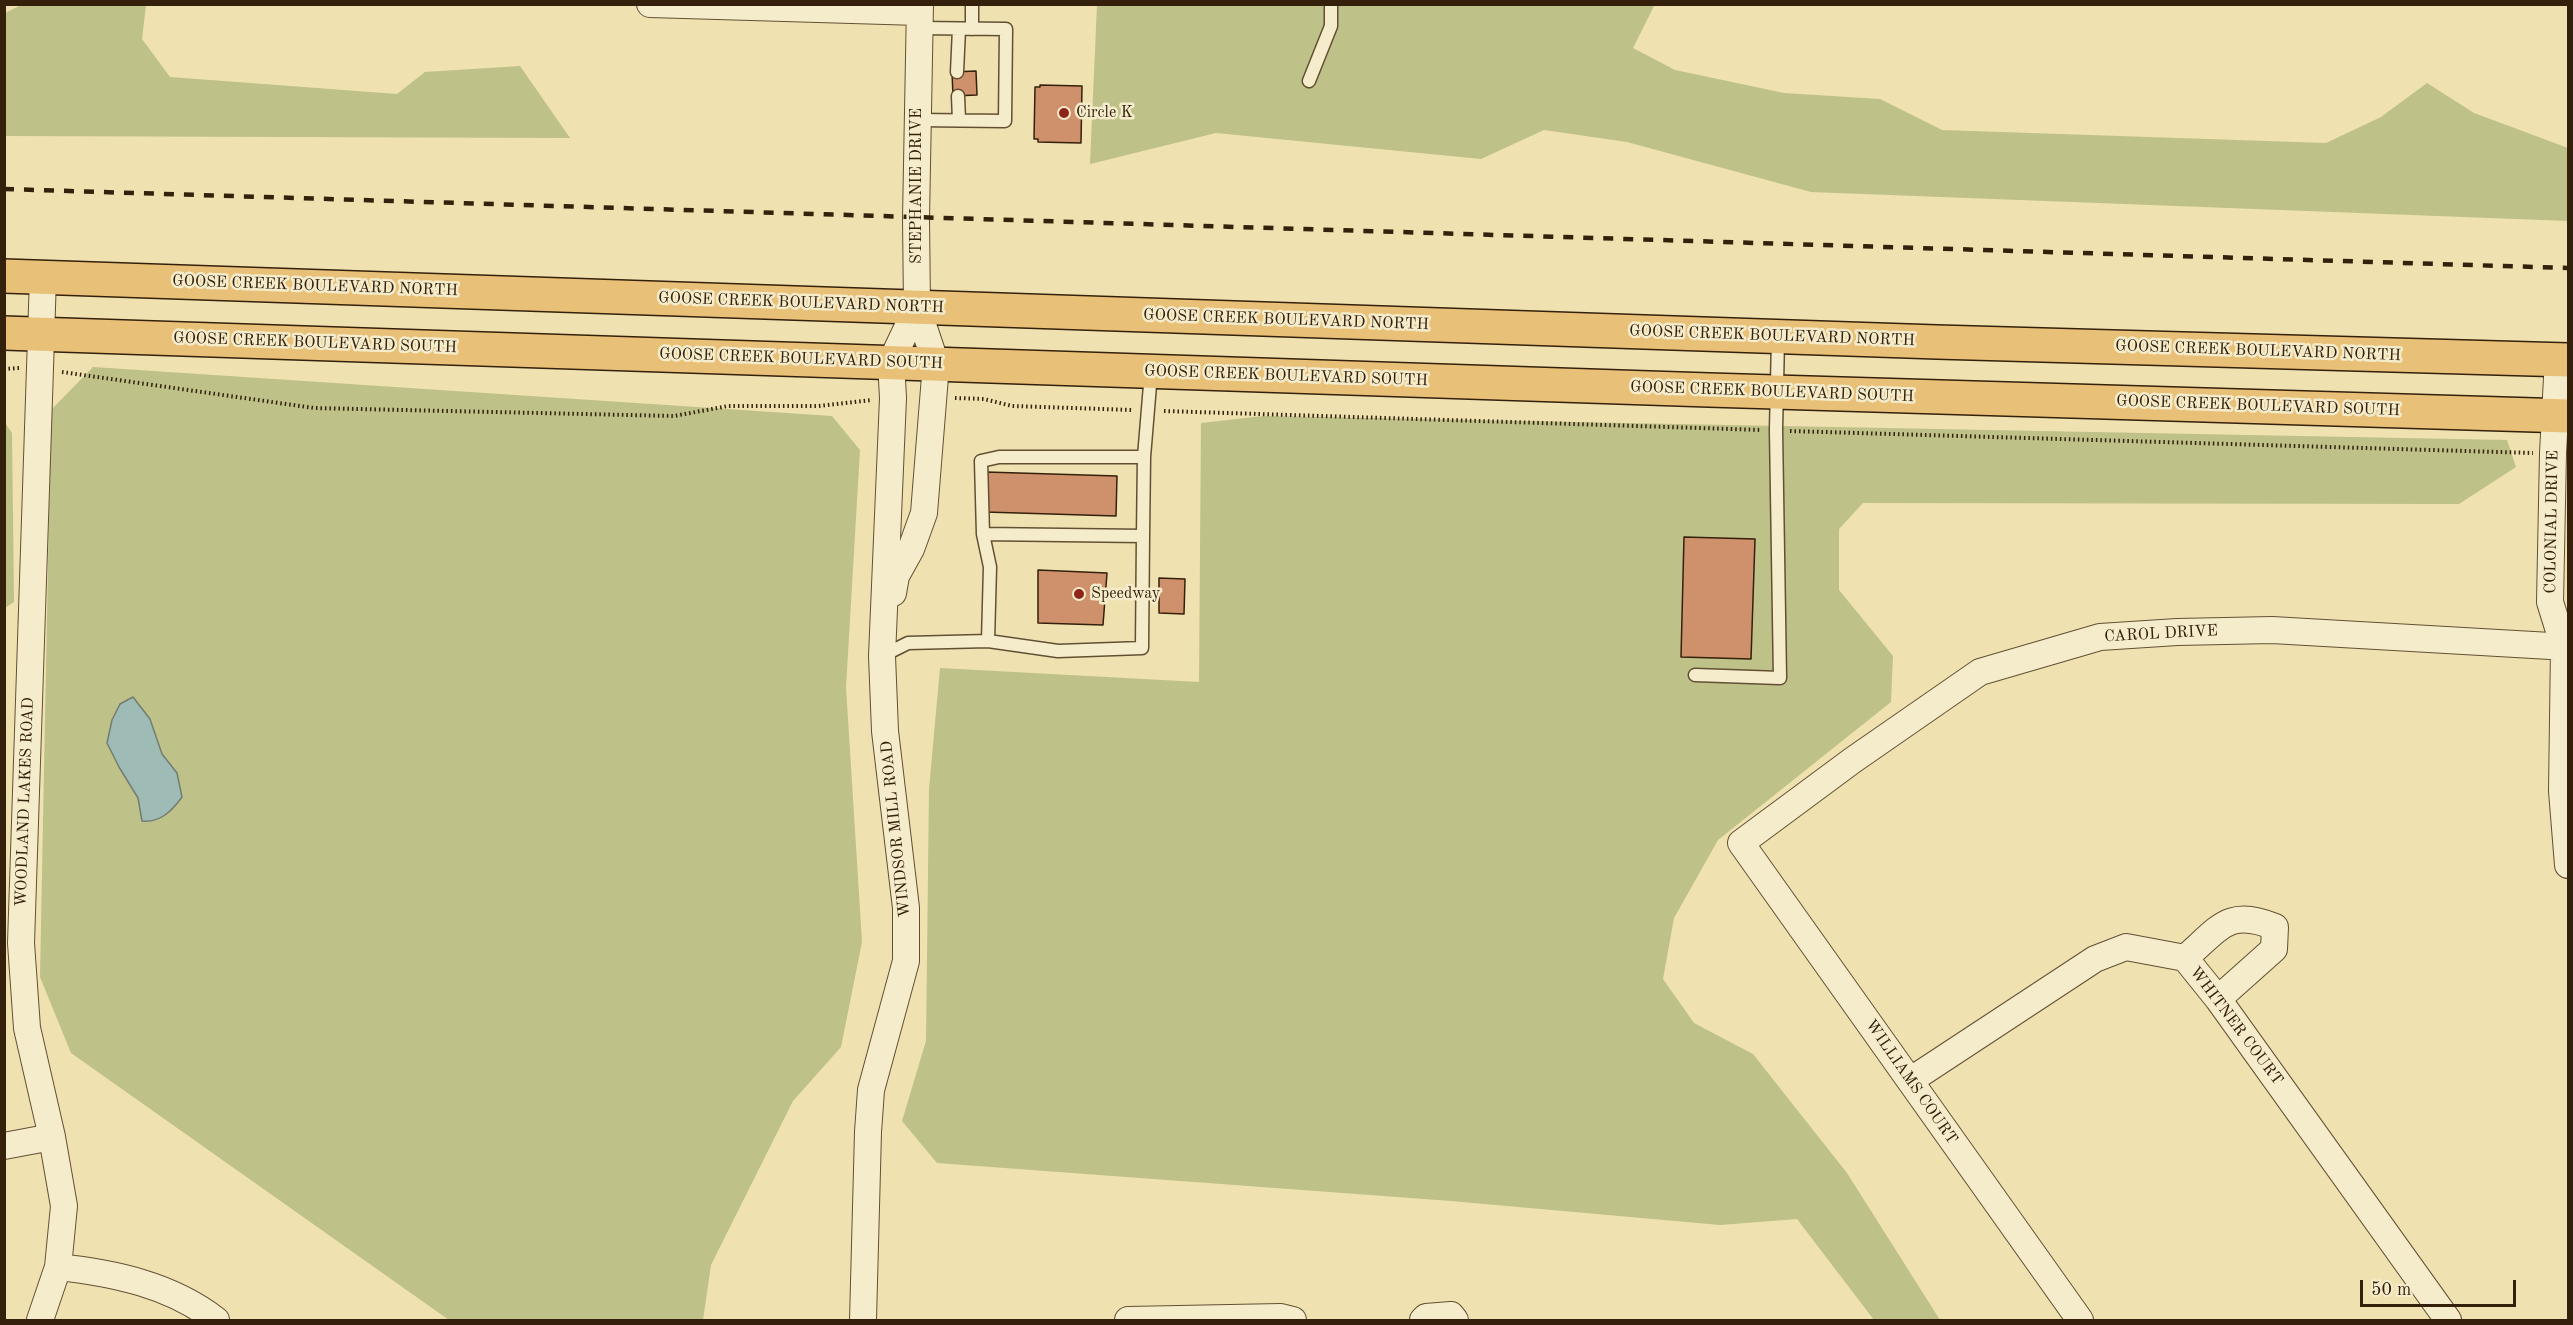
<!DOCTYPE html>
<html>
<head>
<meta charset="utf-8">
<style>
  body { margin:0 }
  #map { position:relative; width:2573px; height:1325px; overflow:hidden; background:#efe1b0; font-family:"Old Standard TT",serif }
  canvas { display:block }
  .frame { position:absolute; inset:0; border:6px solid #34200b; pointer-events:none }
  .scale { position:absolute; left:2360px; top:1280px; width:156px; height:27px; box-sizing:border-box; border:3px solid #34200b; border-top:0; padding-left:8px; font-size:18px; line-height:21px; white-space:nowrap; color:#34200b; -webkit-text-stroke:4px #f5eccc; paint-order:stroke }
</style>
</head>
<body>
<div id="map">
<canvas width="2573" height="1325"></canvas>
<div class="frame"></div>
<div class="scale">50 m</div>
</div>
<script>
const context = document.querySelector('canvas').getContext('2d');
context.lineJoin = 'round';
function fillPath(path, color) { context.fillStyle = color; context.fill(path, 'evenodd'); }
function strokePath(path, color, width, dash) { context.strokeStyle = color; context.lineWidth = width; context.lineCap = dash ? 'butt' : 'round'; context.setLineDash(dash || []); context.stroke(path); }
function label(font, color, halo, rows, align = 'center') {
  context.font = font + ' "Old Standard TT",serif'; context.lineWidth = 5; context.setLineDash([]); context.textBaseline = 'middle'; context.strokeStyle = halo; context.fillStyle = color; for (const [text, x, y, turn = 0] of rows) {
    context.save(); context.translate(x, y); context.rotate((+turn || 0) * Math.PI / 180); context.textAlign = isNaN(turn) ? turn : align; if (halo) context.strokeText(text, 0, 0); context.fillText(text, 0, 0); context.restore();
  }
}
fillPath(new Path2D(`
  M1655,4L1633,48L1675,70L1784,93L1880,99L1942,130L2326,143L2381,117L2427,83L2474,113L2568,148V221L1811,192L1627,142L1544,130L1481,159L1216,133L1090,164L1097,5Z
  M21,5H146L142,39L170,77L397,94L425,72L520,66L570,138L5,136V13Z
  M93,367L832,416L860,450L846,687L862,942L841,1047L793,1101L711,1265L703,1320H449L71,1053L40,977L51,410Z
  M1263,416L2507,440L2516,467L2459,504L1863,503L1839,529V590L1893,656L1891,702L1718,840L1674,918L1663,979L1694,1023L1753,1054L1847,1173L1940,1320H1874L1797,1219L1720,1225L1451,1201L937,1163L902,1121L926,1041L929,789L940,668L1199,682L1201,423Z
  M4,421L12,433L14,602L5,608Z`), '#bec188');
const water = new Path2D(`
  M133,697L150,719L162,754L177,773L182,797C172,811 160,823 142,821L138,798L119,767L107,743L112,720L120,704Z`);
fillPath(water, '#9ebbb6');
strokePath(water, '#747d72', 1.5);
const building = new Path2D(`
  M976,71L977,95L953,96L952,72Z
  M1040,85L1082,86L1081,143L1038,142V139H1034L1035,87H1040Z
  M986,472L1117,476L1116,516L985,512Z
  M1684,537L1755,539L1751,659L1681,657Z
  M1038,570L1107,573L1103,625L1038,623Z
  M1159,578L1185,579L1184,614L1159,613Z`);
fillPath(building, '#ce916c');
strokePath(building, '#34200b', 1.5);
const service = new Path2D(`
  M972,4V29
  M957,72L959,29
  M1309,81L1331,26V4
  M958,96L959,120
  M918,120L1005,121L1006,29L919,28
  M983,534L1143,536L1144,457
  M988,641L1058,651L1142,648L1143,536
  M882,656L908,643L988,641L990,567L983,534L981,461L999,457H1144L1151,373
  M1695,675L1780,678L1776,430L1778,338`);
const minor = new Path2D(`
  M650,4L919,12
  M2558,359L2553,453L2550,602L2564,647L2562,791L2568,865
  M893,593L896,576L911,549L924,513L936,364L917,307L916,218L920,4
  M2185,958C2219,929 2228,907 2275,927L2274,949L2218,999
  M1911,1080L2095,959L2126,947L2185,958L2218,999L2448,1320
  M4,1146L52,1137
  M58,1267C114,1273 171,1285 216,1320
  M40,1320L58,1267L64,1206L52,1137L27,1028L21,943L43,277
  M863,1320L868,1132L871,1090L906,961V908L885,731L882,656L893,398L891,362L917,307
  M1128,1320L1281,1317L1293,1320
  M1423,1320L1426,1317L1451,1315L1455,1320
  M2080,1320L1741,843L1853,760L1980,672L2100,637L2177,632L2272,630L2568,647`);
const trunk = new Path2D(`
  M4,276L1937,342L2568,360
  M4,333L1709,390L2568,416`);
strokePath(service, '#635034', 15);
strokePath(minor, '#635034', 28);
strokePath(trunk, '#34200b', 36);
strokePath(new Path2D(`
  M4,369L19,368
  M62,372L314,408L674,416L728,406H818L872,400
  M955,398L984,399L1012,406L1132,410
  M1164,411L1762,430
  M1790,431L2533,453`), '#34200b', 4, [1.5, 3]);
strokePath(service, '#f5eccc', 12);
strokePath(minor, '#f5eccc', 26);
strokePath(trunk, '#e8c078', 33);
strokePath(new Path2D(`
  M4,189L2568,268`), '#34200b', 4.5, [10, 10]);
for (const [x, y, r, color] of [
  [1064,113,6,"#8f2418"],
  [1079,594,6,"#8f2418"]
]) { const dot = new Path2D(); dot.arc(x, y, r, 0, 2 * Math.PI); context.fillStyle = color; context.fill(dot); strokePath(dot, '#f5eccc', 2); }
label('16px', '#34200b', '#f5eccc', [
  ["Circle K",1076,113],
  ["Speedway",1091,594]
], 'left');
label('16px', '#34200b', '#f5eccc', [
  ["STEPHANIE DRIVE",917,186,-90],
  ["GOOSE CREEK BOULEVARD NORTH",315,286,2],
  ["GOOSE CREEK BOULEVARD NORTH",801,303,2],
  ["GOOSE CREEK BOULEVARD NORTH",1286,320,2],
  ["GOOSE CREEK BOULEVARD NORTH",1772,336,2],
  ["GOOSE CREEK BOULEVARD SOUTH",315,343,2],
  ["GOOSE CREEK BOULEVARD NORTH",2258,351,2],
  ["GOOSE CREEK BOULEVARD SOUTH",801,359,2],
  ["GOOSE CREEK BOULEVARD SOUTH",1286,376,2],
  ["GOOSE CREEK BOULEVARD SOUTH",1772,392,2],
  ["GOOSE CREEK BOULEVARD SOUTH",2258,406,2],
  ["COLONIAL DRIVE",2552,522,-89],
  ["CAROL DRIVE",2161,634,-3],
  ["WOODLAND LAKES ROAD",25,802,-88],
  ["WINDSOR MILL ROAD",896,829,-96],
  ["WHITNER COURT",2236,1026,53],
  ["WILLIAMS COURT",1911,1082,55]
]);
</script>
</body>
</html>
